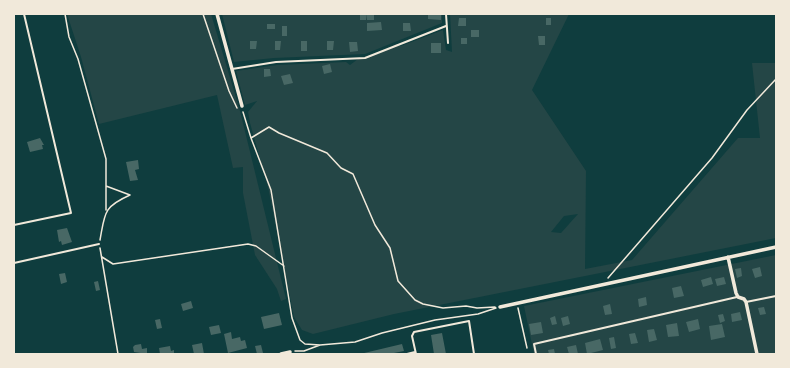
<!DOCTYPE html>
<html>
<head>
<meta charset="utf-8">
<style>
  body { margin:0 }
  #map { position:relative; width:790px; height:368px; overflow:hidden; background:#0f3d3e; font-family:"Roboto Condensed",sans-serif }
  canvas { display:block }
  .frame { position:absolute; inset:0; border:15px solid #f1e9da; pointer-events:none }
</style>
</head>
<body>
<div id="map">
<canvas width="790" height="368"></canvas>
<div class="frame"></div>
</div>
<script>
const context = document.querySelector('canvas').getContext('2d');
context.lineJoin = 'round';
function fillPath(path, color) { context.fillStyle = color; context.fill(path, 'evenodd'); }
function strokePath(path, color, width, dash) { context.strokeStyle = color; context.lineWidth = width; context.lineCap = dash ? 'butt' : 'round'; context.setLineDash(dash || []); context.stroke(path); }
fillPath(new Path2D(`
  M67,14H211L240,111L286,299L281,301L277,289L255,255L243,193V167L233,168L217,95L99,124L81,57Z
  M222,14H442V23L365,54L274,58L234,62Z
  M450,14H569L532,90L586,171L585,269L632,260L738,138H760L752,63H776V238L394,314L313,334L302,330L294,317L268,187L250,123L248,112L257,101L245,105L236,71L277,65L346,62L350,65L358,59L383,52L396,44L401,46L443,30L446,50L452,52ZM578,214L561,233L551,232L564,216Z
  M776,255V354H534L524,306Z`), '#244646');
fillPath(new Path2D(`
  M360,14H366V20H360Z
  M366,14H374V20H367Z
  M428,14H441V20L428,19Z
  M459,18H466V26H458Z
  M546,18H551V25H546Z
  M381,22L382,30L367,31V23Z
  M403,23H410L411,31H403Z
  M267,24H275V29H267Z
  M282,26H287V36H282Z
  M471,30H479V37H471Z
  M538,36H545V45H539Z
  M461,38H467V44H461Z
  M250,41H257L256,49H250Z
  M275,41H281L280,50H275Z
  M301,41H307V51H301Z
  M327,41H334L333,50H327Z
  M349,42H357L358,51L350,52Z
  M431,43H441V53H431Z
  M330,64L332,72L324,74L322,66Z
  M264,69H270L271,76L264,77Z
  M290,74L293,83L284,85L281,76Z
  M40,138L44,145H42L43,149L30,152L27,142Z
  M138,160L139,169L135,170L138,180L130,181L126,162Z
  M67,228L72,242L62,245L61,241L59,242L57,230Z
  M760,267L762,276L755,278L752,269Z
  M741,268L742,276L737,278L735,269Z
  M65,273L67,282L61,284L59,274Z
  M711,277L713,284L703,287L701,280Z
  M724,277L726,284L717,286L715,279Z
  M98,281L100,290L96,291L94,282Z
  M681,286L684,296L674,298L672,288Z
  M646,297L647,305L639,307L638,299Z
  M191,301L193,308L183,311L181,304Z
  M610,304L612,314L605,315L603,306Z
  M764,307L766,314L760,315L758,308Z
  M740,312L742,320L732,322L731,314Z
  M279,313L282,325L264,329L261,317Z
  M723,314L725,321L720,323L718,315Z
  M555,316L557,324L552,325L550,318Z
  M568,316L570,324L563,326L561,318Z
  M160,319L162,328L157,329L155,320Z
  M698,319L700,329L689,332L686,322Z
  M541,322L543,333L531,335L529,324Z
  M677,323L679,336L668,337L666,325Z
  M722,324L725,337L711,340L709,326Z
  M219,325L221,333L211,335L209,327Z
  M654,329L657,340L649,342L647,330Z
  M231,332L232,339L240,337L241,341L245,340L247,348L228,353L224,334Z
  M442,333L446,354H434L431,335Z
  M635,333L638,343L631,344L629,334Z
  M614,337L616,348L611,349L609,338Z
  M600,339L603,350L587,354L585,343Z
  M202,343L204,354H194L192,345Z
  M141,344L142,349L147,348V354L134,352L133,347L135,345Z
  M402,344L404,351L389,354H360Z
  M261,345L263,353L257,354L255,346Z
  M576,345L578,354H569L567,347Z
  M170,346L171,351L174,350V354H160L159,348Z
  M554,349L555,354H549L548,350Z`), '#486865');
strokePath(new Path2D(`
  M65,14L69,37L78,59L106,159V210
  M203,14L229,91L237,108
  M243,112L251,138L271,190L292,318L300,340L305,344L320,345
  M251,138L269,127L279,133L327,153L341,168L353,174L375,225L390,248L398,281L415,300L423,304L443,308L466,306L477,308L495,307
  M106,186L130,195
  M100,240C105,213 103,207 130,195
  M100,248L118,354
  M102,257L113,264L248,244L256,246L284,266
  M608,278L712,158L747,110L776,79
  M518,308L527,348
  M295,351H304L320,345L355,342L382,333L435,320L478,314L496,308`), '#f1e9da', 1.5);
strokePath(new Path2D(`
  M446,14L448,43
  M232,69L276,62L365,58L446,26
  M14,225L71,213L24,14
  M14,263L99,244
  M746,302L776,296
  M407,354L415,352
  M416,354L412,336L414,332L469,321L474,354
  M536,354L534,344L737,297`), '#f1e9da', 2);
strokePath(new Path2D(`
  M217,14L242,106
  M728,257L736,293L738,297L744,299L746,302L757,354
  M500,307L776,247
  M281,354L290,352`), '#f1e9da', 3.5);
</script>
</body>
</html>
